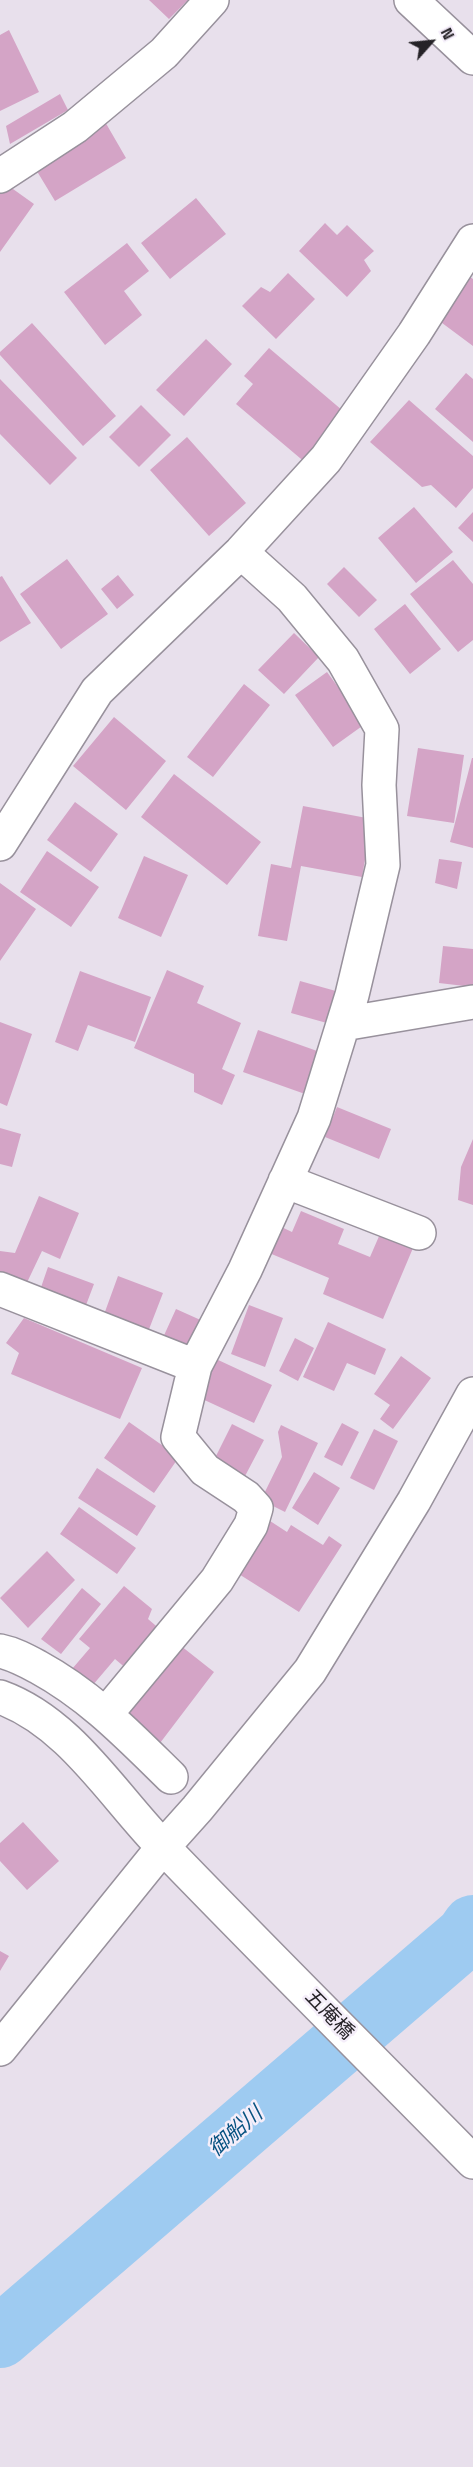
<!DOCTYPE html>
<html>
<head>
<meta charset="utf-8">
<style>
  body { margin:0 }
  #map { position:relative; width:473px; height:2467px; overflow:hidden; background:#e8e0ec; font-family:"Space Grotesk",sans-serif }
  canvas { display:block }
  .north { position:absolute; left:401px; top:12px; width:60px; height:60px; -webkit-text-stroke:4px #f5eefa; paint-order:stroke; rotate:63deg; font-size:16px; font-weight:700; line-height:24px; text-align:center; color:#252227 }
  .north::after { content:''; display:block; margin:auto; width:21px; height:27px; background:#252227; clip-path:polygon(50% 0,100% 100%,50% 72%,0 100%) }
</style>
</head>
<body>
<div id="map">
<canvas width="473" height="2467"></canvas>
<div class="north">N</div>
</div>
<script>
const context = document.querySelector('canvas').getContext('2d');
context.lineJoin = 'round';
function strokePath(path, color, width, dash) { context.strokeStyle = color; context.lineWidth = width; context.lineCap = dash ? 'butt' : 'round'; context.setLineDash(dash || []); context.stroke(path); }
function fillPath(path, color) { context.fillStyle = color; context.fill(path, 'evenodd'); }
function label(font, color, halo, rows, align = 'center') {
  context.font = font + ' "Space Grotesk","Noto Sans JP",sans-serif'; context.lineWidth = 5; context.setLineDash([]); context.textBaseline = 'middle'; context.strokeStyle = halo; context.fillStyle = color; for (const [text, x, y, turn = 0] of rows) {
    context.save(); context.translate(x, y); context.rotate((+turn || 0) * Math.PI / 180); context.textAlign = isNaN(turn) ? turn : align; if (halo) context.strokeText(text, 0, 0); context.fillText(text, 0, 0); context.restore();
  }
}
strokePath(new Path2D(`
  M0,2337L466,1936L473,1926`), '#9ecbf1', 62);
fillPath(new Path2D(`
  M149,0H188L169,19Z
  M9,30L39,92L0,111V35Z
  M60,94L68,110L10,144L6,126Z
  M104,120L126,158L55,201L32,163Z
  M6,184L34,204L0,252V192Z
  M196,198L226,234L170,279L141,243Z
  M325,223L337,235L347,225L374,251L364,260L371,271L347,297L299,251Z
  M127,243L149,271L124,291L142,315L105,345L64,292Z
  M288,273L315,299L276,339L242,306L261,287L270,292Z
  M466,274L473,279V346L434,317Z
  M32,323L116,416L83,446L0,355V352Z
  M206,339L232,364L184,416L156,390Z
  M269,348L349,416L307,464L236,404L253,384L244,376Z
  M466,373L473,379V442L435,409Z
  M0,379L77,458L50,485L0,434Z
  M409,400L473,456V488L456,508L431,485L422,487L370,442Z
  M141,405L171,435L139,467L109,437Z
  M187,437L246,503L209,536L150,470Z
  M414,507L453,552L416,583L378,538Z
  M473,512V542L458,528Z
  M67,559L108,614L61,649L20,594Z
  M453,560L473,584V640L458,652L410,594Z
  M344,567L377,600L359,617L327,584Z
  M118,575L134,595L117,609L101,589Z
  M2,576L31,623L0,642V577Z
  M405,604L441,649L410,674L374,629Z
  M294,633L319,657L284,694L258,670Z
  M327,672L365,724L333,747L295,695Z
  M244,684L270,705L213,777L187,757Z
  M114,717L166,761L126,810L73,766Z
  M418,748L464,755L454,823L407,816Z
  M472,758H473V848L450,842Z
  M174,774L261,842L227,885L141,817Z
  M75,802L118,834L91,872L47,840Z
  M303,806L372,819L362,877L301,866L287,941L258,936L271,864L291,868Z
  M47,851L99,887L71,927L20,892Z
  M144,856L188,875L161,937L118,918Z
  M439,859L462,862L457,889L435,883Z
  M0,883L36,909L0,961Z
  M443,946L473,949V987L439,983Z
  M167,970L204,986L197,1003L241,1023L222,1069L235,1075L222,1105L194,1092V1074L134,1048Z
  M80,971L151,997L135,1042L88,1025L78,1051L55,1042Z
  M300,981L343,993L334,1025L291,1013Z
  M0,1022L32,1034L7,1106L0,1103Z
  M258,1030L320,1052L305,1094L243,1072Z
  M337,1107L391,1129L379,1159L325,1137Z
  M0,1128L21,1134L12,1167L0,1164Z
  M473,1139V1205L458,1200L461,1167Z
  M39,1196L79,1213L60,1259L42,1251L22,1293L0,1283V1251L15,1253Z
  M301,1211L344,1229L338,1244L370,1257L380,1234L413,1248L383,1319L323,1294L329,1278L262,1250L273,1223L292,1232Z
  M48,1267L94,1284L83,1313L38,1296Z
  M118,1276L163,1293L146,1337L102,1320Z
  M249,1305L283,1318L265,1367L231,1354Z
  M176,1309L205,1322L190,1355L161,1342Z
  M24,1318L142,1368L120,1419L11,1374L19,1353L6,1343Z
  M328,1322L386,1349L375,1375L347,1363L334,1391L303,1377Z
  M295,1338L314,1348L298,1381L279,1371Z
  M401,1356L431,1378L393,1429L380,1419L390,1405L374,1394Z
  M216,1359L272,1385L254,1423L198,1397Z
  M129,1422L179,1457L154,1493L104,1458Z
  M342,1423L359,1432L342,1466L324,1457Z
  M232,1424L264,1440L244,1478L213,1462Z
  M281,1425L318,1443L285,1512L261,1500L282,1457L278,1432Z
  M374,1429L398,1441L374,1490L350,1478Z
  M97,1468L156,1506L137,1536L78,1498Z
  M314,1472L340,1488L318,1525L292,1508Z
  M79,1507L136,1548L117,1574L60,1534Z
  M267,1519L287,1532L291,1525L323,1545L329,1536L342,1545L299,1612L234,1571Z
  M47,1551L75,1580L28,1628L0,1598Z
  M124,1586L152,1609L148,1619L162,1631L128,1670L115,1659L92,1686L72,1669L90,1648L79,1639Z
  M82,1588L101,1604L61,1654L41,1639Z
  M176,1642L214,1672L157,1747L118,1718Z
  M23,1822L59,1861L27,1890L0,1861V1843Z
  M0,1951L9,1956L0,1971Z`), '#d4a4c6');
const minor = new Path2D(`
  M411,0L473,58
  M0,176L75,127L164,53L212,0
  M0,844L97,691L241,552L326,459L414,334L473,241
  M343,1024L473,1002
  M285,1181L419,1233
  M0,1289L195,1366
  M0,1651C14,1654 25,1660 38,1667C91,1696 128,1735 171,1777
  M0,1697C70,1722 113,1796 163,1847C265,1953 370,2057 473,2162
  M106,1714L217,1580L251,1525L256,1508L246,1497L205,1470L178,1437L195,1366L245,1270L314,1118L352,995L383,865L379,785L382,729L343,660L292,598L241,552
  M0,2049L163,1847L197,1809L310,1671L414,1501L473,1394`);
strokePath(minor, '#98919c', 36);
strokePath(minor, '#fff', 33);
label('20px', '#252227', '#f5eefa', [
  ["五庵橋",329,2015,46]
]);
label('italic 21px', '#075281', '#f5eefa', [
  ["御船川",236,2132,-41]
]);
</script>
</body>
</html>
